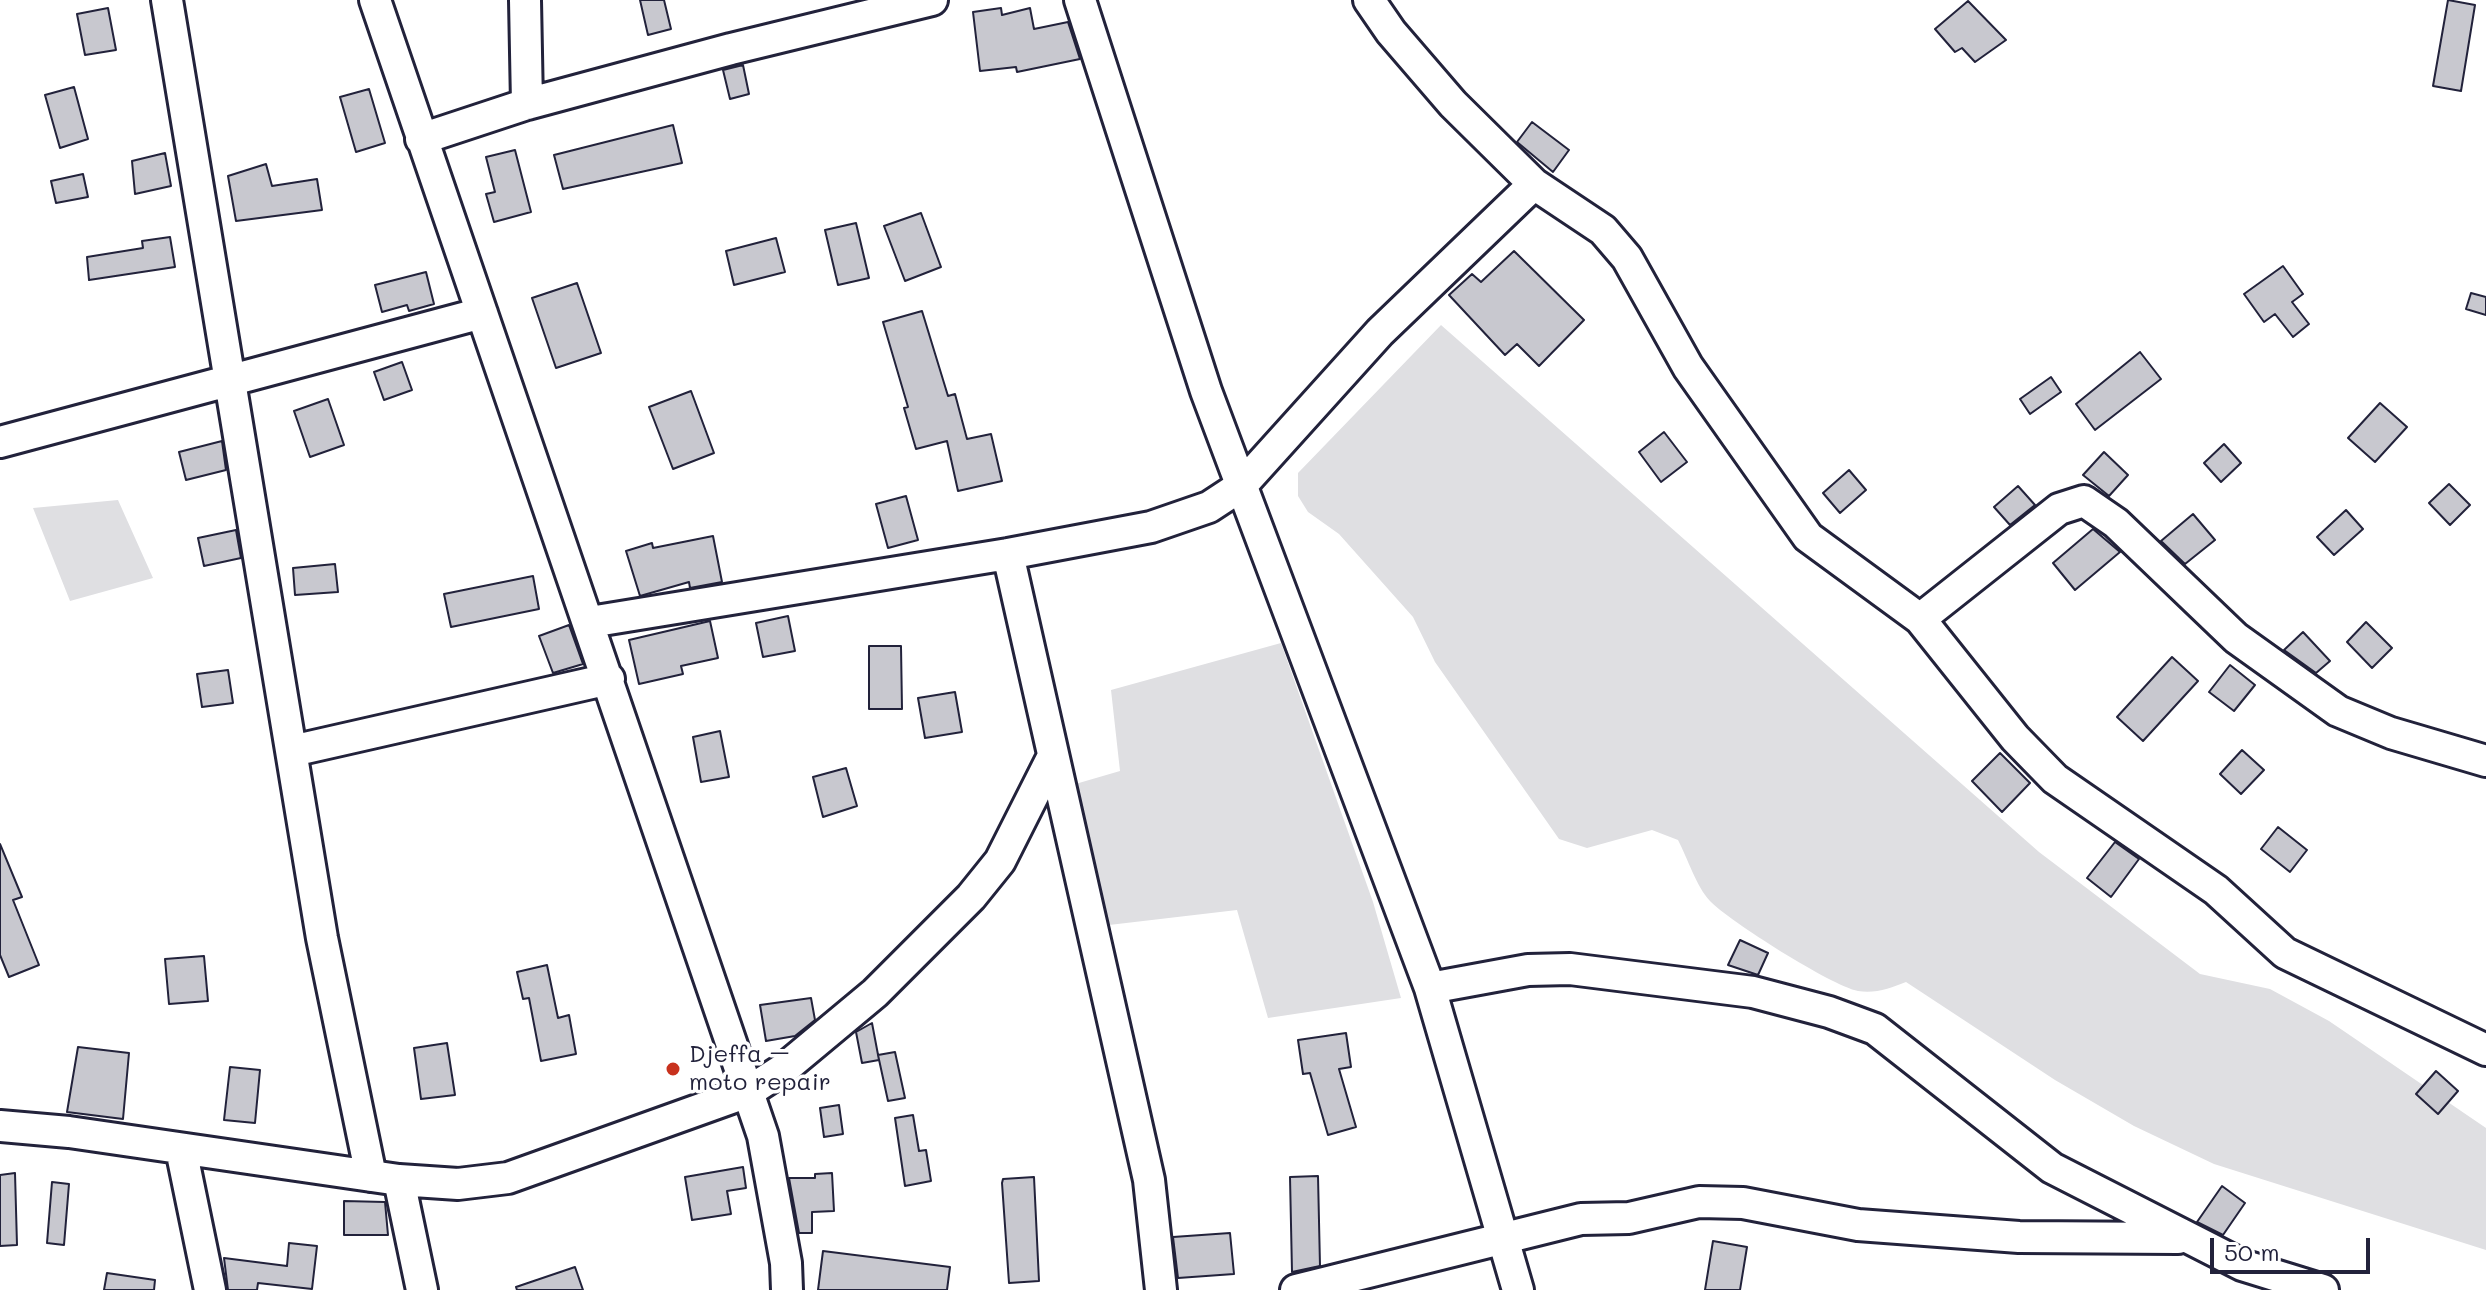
<!DOCTYPE html>
<html>
<head>
<meta charset="utf-8">
<style>
  body { margin:0 }
  #map { position:relative; width:2486px; height:1290px; overflow:hidden; background:#fff; font-family:Mali,sans-serif }
  canvas { display:block }
  .scale { position:absolute; left:2210px; top:1238px; width:160px; height:36px; box-sizing:border-box; border:4px solid #22223b; border-top:0; padding-left:10px; font-size:24px; line-height:28px; white-space:nowrap; color:#22223b; -webkit-text-stroke:6px #fff; paint-order:stroke }
</style>
</head>
<body>
<div id="map">
<canvas width="2486" height="1290"></canvas>
<div class="scale">50 m</div>
</div>
<script>
const context = document.querySelector('canvas').getContext('2d');
context.lineJoin = 'round';
function fillPath(path, color) { context.fillStyle = color; context.fill(path, 'evenodd'); }
function strokePath(path, color, width, dash) { context.strokeStyle = color; context.lineWidth = width; context.lineCap = dash ? 'butt' : 'round'; context.setLineDash(dash || []); context.stroke(path); }
function label(font, color, halo, rows, align = 'center') {
  context.font = font + ' Mali,sans-serif'; context.lineWidth = 7; context.setLineDash([]); context.textBaseline = 'middle'; context.strokeStyle = halo; context.fillStyle = color; for (const [text, x, y, turn = 0] of rows) {
    context.save(); context.translate(x, y); context.rotate((+turn || 0) * Math.PI / 180); context.textAlign = isNaN(turn) ? turn : align; if (halo) context.strokeText(text, 0, 0); context.fillText(text, 0, 0); context.restore();
  }
}
fillPath(new Path2D(`
  M1441,325L2039,852L2200,974L2270,989L2329,1021L2486,1128V1250L2214,1164L2134,1126L2055,1080L1906,982C1891,988 1875,994 1858,991C1832,986 1729,921 1710,901C1696,886 1688,859 1678,840L1652,830L1587,848L1559,839L1435,662L1413,617L1339,534L1308,512L1298,496V473Z
  M118,500L153,578L70,601L33,508Z
  M1281,643L1373,902L1401,998L1268,1018L1237,910L1109,925L1072,785L1120,771L1111,690Z`), '#dfdfe2');
const building = new Path2D(`
  M640,0H664L671,29L648,35Z
  M2448,0L2475,5L2461,91L2433,86Z
  M1968,1L2006,40L1975,62L1962,48L1955,52L1935,29Z
  M108,8L116,50L85,55L77,14Z
  M1001,8L1002,15L1030,8L1034,29L1068,22L1080,59L1017,72L1016,67L980,71L973,12Z
  M743,65L749,94L730,99L723,70Z
  M74,87L88,139L60,148L45,95Z
  M369,89L385,143L356,152L340,97Z
  M1532,122L1569,150L1553,172L1517,142Z
  M673,125L682,163L563,189L554,155Z
  M515,150L531,212L494,222L486,194L495,192L486,157Z
  M165,153L171,186L135,194L132,161Z
  M266,164L272,186L317,179L322,210L236,221L228,176Z
  M83,174L88,197L56,203L51,181Z
  M921,213L941,267L905,281L884,226Z
  M856,223L869,278L838,285L825,230Z
  M170,237L175,267L89,280L87,257L143,248L142,241Z
  M776,238L785,272L734,285L726,251Z
  M1514,251L1584,320L1539,366L1517,344L1505,355L1449,295L1472,274L1481,282Z
  M2283,266L2303,294L2292,302L2309,324L2293,337L2275,314L2264,322L2244,294Z
  M426,272L434,304L409,311L407,305L382,312L375,285Z
  M577,283L601,353L556,368L532,298Z
  M2471,293L2486,297V315L2466,309Z
  M922,311L948,396L955,394L967,439L991,434L1002,481L958,491L947,441L916,449L904,408L908,407L883,322Z
  M2140,352L2161,379L2095,430L2076,404Z
  M402,362L412,390L384,400L374,372Z
  M2051,377L2061,392L2030,414L2020,399Z
  M691,391L714,453L673,469L649,407Z
  M328,399L344,445L310,457L294,411Z
  M2380,403L2407,427L2375,462L2348,438Z
  M1664,432L1687,462L1661,482L1639,452Z
  M222,441L226,470L186,480L179,452Z
  M2224,444L2241,463L2221,482L2204,463Z
  M2104,452L2128,475L2109,496L2083,475Z
  M1849,470L1866,490L1840,513L1823,493Z
  M2449,484L2470,505L2450,525L2429,503Z
  M2018,486L2035,505L2010,525L1994,507Z
  M906,496L918,540L888,548L876,504Z
  M2346,510L2363,529L2334,555L2317,537Z
  M2193,514L2215,540L2185,564L2161,541Z
  M2093,529L2120,552L2075,590L2053,563Z
  M236,530L241,558L204,566L198,538Z
  M713,536L722,582L690,588L689,582L640,596L626,551L652,543L653,548Z
  M335,564L338,592L295,595L293,568Z
  M533,576L539,609L451,627L444,594Z
  M788,616L795,651L763,657L756,623Z
  M710,621L718,658L681,666L683,674L639,684L629,640Z
  M2366,622L2392,648L2372,668L2347,642Z
  M569,625L583,664L553,673L539,636Z
  M2303,632L2330,661L2316,673L2284,650Z
  M869,646H901L902,709H869Z
  M2172,657L2198,681L2143,741L2117,717Z
  M2230,665L2255,685L2234,711L2209,692Z
  M228,670L233,703L202,707L197,674Z
  M955,692L962,732L925,738L918,698Z
  M720,731L729,777L701,782L693,737Z
  M2242,750L2264,770L2241,794L2220,774Z
  M2000,753L2030,783L2002,812L1972,781Z
  M846,768L857,806L823,817L813,777Z
  M2278,827L2307,850L2290,872L2261,849Z
  M2115,842L2139,859L2111,897L2087,878Z
  M0,844L22,897L13,900L39,965L9,977L0,955Z
  M1740,940L1768,953L1758,975L1728,965Z
  M204,956L208,1001L169,1004L165,959Z
  M547,965L558,1018L569,1015L576,1054L541,1061L529,998L523,999L517,972Z
  M811,998L815,1020L795,1036L766,1041L760,1005Z
  M872,1023L879,1060L862,1063L856,1032Z
  M1346,1033L1351,1067L1339,1069L1356,1127L1328,1135L1310,1073L1303,1074L1298,1040Z
  M447,1043L455,1095L421,1099L414,1048Z
  M78,1047L129,1053L123,1119L67,1112Z
  M895,1052L905,1098L888,1101L878,1055Z
  M230,1067L260,1070L255,1123L224,1120Z
  M2436,1071L2458,1091L2438,1114L2416,1094Z
  M839,1105L843,1134L824,1137L820,1108Z
  M913,1115L919,1151L926,1150L931,1181L905,1186L895,1118Z
  M743,1167L746,1188L727,1191L731,1214L692,1220L685,1177Z
  M15,1173L17,1245L0,1246V1175Z
  M832,1173L834,1211L812,1212V1233H799L789,1178H815V1174Z
  M1318,1176L1320,1266L1292,1272L1290,1177Z
  M1034,1177L1039,1281L1009,1283L1002,1183L1003,1179Z
  M52,1182L69,1184L64,1245L47,1243Z
  M2222,1186L2245,1203L2223,1235L2197,1222Z
  M344,1201L385,1202L388,1235H344Z
  M1230,1233L1234,1274L1178,1278L1173,1237Z
  M1713,1241L1747,1247L1740,1290H1705Z
  M289,1243L317,1246L312,1289L258,1283L257,1290H228L224,1258L287,1266Z
  M823,1251L950,1267L947,1290H818Z
  M575,1267L583,1290H517L516,1287Z
  M107,1273L155,1280L154,1290H104Z`);
fillPath(building, '#c8c8cf');
strokePath(building, '#22223b', 2);
const minor = new Path2D(`
  M167,0L322,938L371,1176
  M375,0L763,1136L786,1263L787,1290
  M525,0L527,104
  M1080,0L1206,391L1430,988L1518,1290
  M1369,0L1391,32L1453,104L1534,184L1603,230L1627,258L1688,367L1808,537L1920,619L2015,738L2055,779L2216,890L2285,953L2486,1050
  M421,139L527,104L731,49L932,0
  M0,442L482,313
  M1008,554L1149,1180L1161,1290
  M1920,619L2059,509L2084,501L2116,523L2236,638L2338,711L2391,733L2486,761
  M590,622L1008,554L1151,527L1209,507L1241,486L1380,332L1534,184
  M292,751L609,679
  M1430,988L1528,970L1570,969L1753,992L1829,1012L1875,1029L2052,1168L2242,1265L2323,1290
  M0,1126L69,1132L399,1180L458,1184L508,1178L748,1092L785,1068L875,993L971,897L1000,861L1053,756
  M181,1149L210,1290
  M399,1180L422,1290
  M1296,1290L1581,1219L1629,1218L1699,1202L1743,1203L1858,1225L2019,1237L2178,1238`);
strokePath(minor, '#22223b', 36);
strokePath(minor, '#fff', 30);
for (const [x, y, r, color] of [
  [673,1069,8,"#c8321e"]
]) { const dot = new Path2D(); dot.arc(x, y, r, 0, 2 * Math.PI); context.fillStyle = color; context.fill(dot); strokePath(dot, '#fff', 3); }
label('24px', '#22223b', '#fff', [
  ["Djeffa –",689,1055],
  ["moto repair",689,1083]
], 'left');
</script>
</body>
</html>
